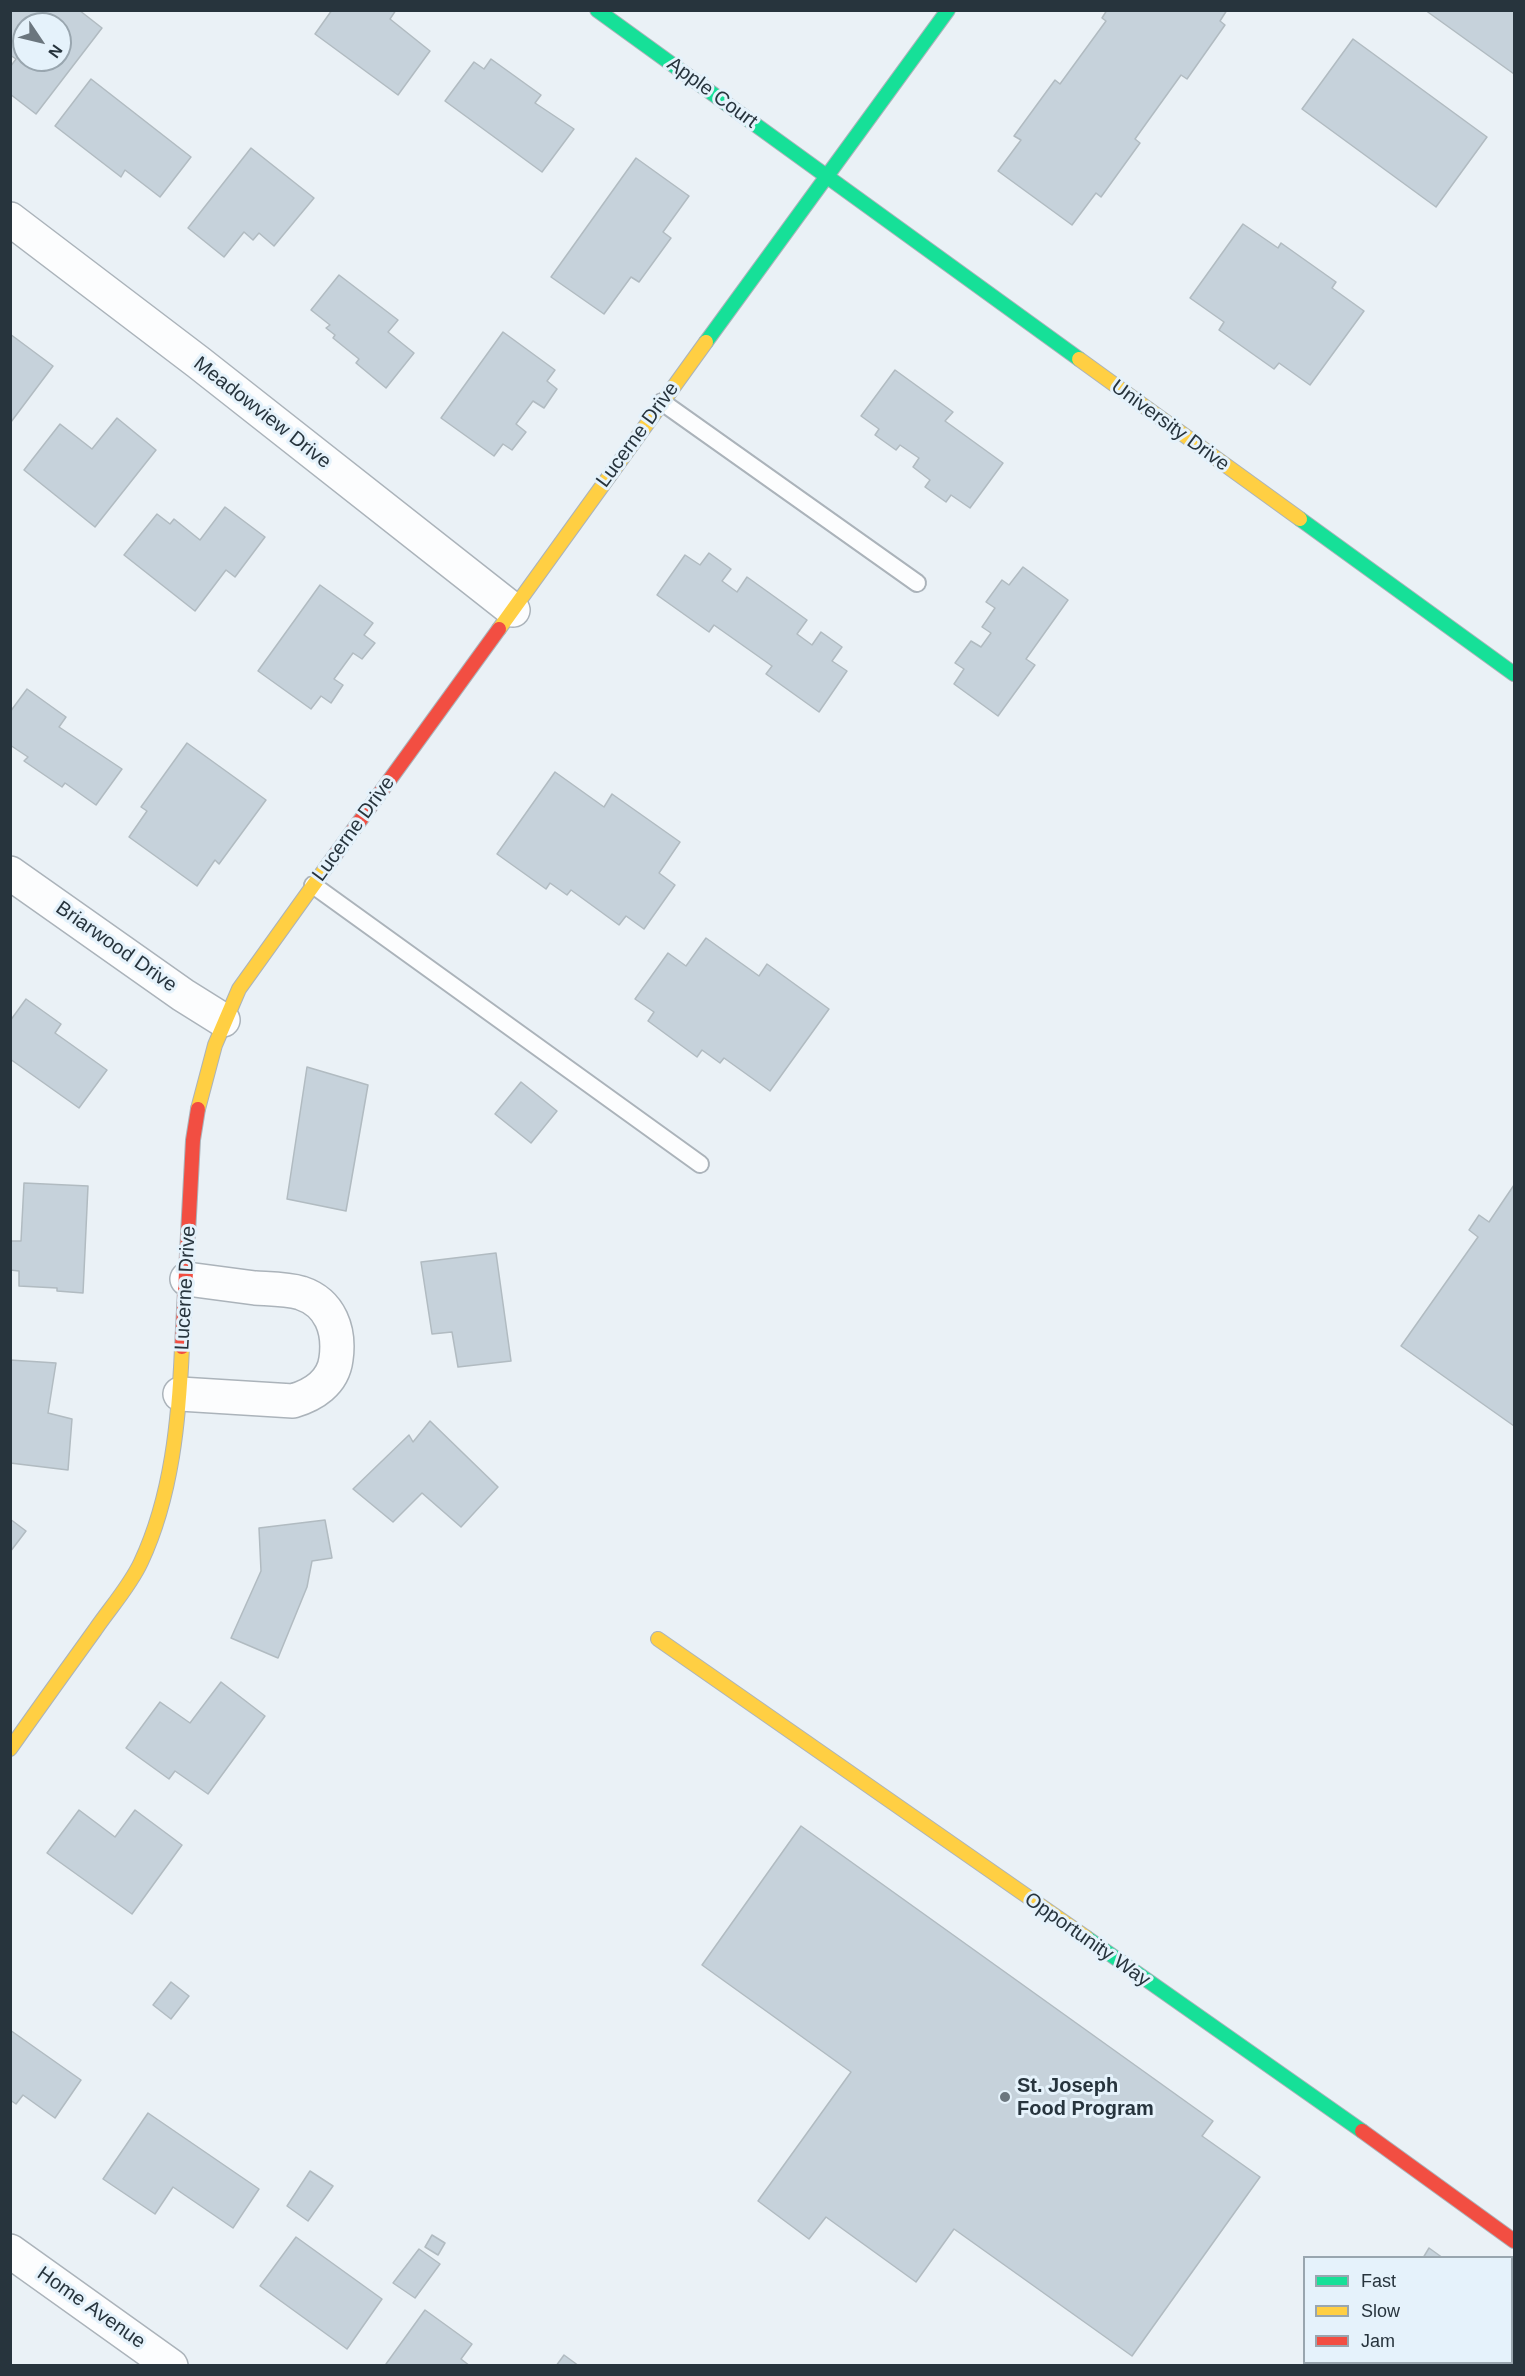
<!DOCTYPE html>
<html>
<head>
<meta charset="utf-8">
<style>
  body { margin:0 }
  #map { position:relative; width:1525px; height:2376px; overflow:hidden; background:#eaf1f6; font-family:Arial,sans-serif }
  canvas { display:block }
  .frame { position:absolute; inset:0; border:12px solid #27343d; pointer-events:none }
  .legend { position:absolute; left:1303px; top:2256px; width:210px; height:108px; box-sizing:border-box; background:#e5f2fb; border:2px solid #99a6af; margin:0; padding:8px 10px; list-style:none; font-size:18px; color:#27343d }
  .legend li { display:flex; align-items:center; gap:12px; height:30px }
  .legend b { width:30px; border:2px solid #99a6af }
  .north { position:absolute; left:12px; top:12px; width:60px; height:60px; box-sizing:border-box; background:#e5f2fb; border:2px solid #99a6af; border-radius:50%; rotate:125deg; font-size:16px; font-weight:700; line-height:24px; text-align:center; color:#27343d }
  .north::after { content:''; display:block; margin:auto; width:21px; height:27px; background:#6b767e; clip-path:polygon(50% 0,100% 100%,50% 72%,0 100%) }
</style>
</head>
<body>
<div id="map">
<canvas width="1525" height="2376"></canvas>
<div class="frame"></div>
<ul class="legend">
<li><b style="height:8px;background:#16e098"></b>Fast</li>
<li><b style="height:8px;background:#ffcf43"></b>Slow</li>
<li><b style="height:8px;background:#f24e42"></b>Jam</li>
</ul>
<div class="north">N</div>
</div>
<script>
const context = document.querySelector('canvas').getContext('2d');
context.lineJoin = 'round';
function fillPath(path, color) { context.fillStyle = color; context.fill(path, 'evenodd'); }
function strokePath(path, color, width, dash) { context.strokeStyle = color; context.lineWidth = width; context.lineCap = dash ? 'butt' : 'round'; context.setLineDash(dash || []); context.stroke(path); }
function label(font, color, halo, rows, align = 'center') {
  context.font = font + ' Arial,sans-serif'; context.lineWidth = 6; context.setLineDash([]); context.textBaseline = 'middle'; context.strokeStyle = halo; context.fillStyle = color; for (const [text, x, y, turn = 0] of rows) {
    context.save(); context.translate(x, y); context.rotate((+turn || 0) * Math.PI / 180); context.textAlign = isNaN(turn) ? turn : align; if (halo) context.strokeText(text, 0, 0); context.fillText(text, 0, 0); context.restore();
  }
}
const building = new Path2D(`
  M10,10H79L102,28L36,114L10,94V67L16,59L10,55ZM24,24H60V60H24Z
  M332,10H396L390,19L430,51L398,95L315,34Z
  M1107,10H1227L1220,21L1225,25L1187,79L1181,75L1135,139L1140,143L1101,197L1096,193L1072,225L998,171L1021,140L1014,136L1055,80L1060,84L1106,21L1102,18Z
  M1425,10H1514V74Z
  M1353,39L1487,137L1436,207L1302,109Z
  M491,59L541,95L535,103L574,129L542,172L445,101L474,62L484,69Z
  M91,79L191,157L160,197L125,170L121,177L55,126Z
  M251,148L314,198L274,246L259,233L253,240L244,232L224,257L188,228Z
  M636,158L689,196L663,232L671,238L639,282L631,277L604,314L551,277Z
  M1243,224L1278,248L1281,243L1336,282L1332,288L1364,311L1310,385L1279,363L1274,369L1219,330L1224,322L1190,298Z
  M339,275L398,320L388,332L414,353L386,388L356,363L359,359L333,338L335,335L326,328L330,325L311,310Z
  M503,332L555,370L547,381L557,389L544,408L533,401L516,424L526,432L512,450L503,444L494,456L441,418Z
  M10,334L53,366L11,422L10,421Z
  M895,370L953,412L945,421L1003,463L970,508L951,495L946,502L925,487L930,480L913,467L919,458L900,445L896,450L875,435L879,429L861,416Z
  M117,418L156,450L95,527L24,470L60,424L92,449Z
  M225,507L265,537L235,577L226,570L195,611L124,555L157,514L170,524L174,519L200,540Z
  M709,553L731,569L722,581L737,592L747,577L807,620L797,634L812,645L821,632L842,647L832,661L847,671L819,712L766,674L772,666L714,625L709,632L657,595L685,555L700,565Z
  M1023,567L1068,600L1026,659L1035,665L998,716L954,684L964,669L955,663L971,641L981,647L991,633L982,627L995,608L986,602L1002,580L1009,585Z
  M320,585L373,623L364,635L375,643L362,659L353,653L334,679L343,685L331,703L321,696L311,709L258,671Z
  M27,689L66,717L59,727L122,769L96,805L65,783L62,787L24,761L28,757L10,745V712Z
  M187,743L266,800L219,864L215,860L197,886L129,837L147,811L141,807Z
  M555,772L604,807L612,794L680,842L659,873L675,885L644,929L626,916L619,925L571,890L567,895L550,883L546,889L497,854Z
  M706,938L759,976L767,964L829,1009L770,1091L724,1058L720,1063L702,1050L697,1057L648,1021L654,1012L635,999L668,953L686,966Z
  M26,999L61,1024L55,1033L107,1070L79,1108L10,1059V1021Z
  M307,1067L368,1085L346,1211L287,1199Z
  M521,1082L557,1111L531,1143L495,1114Z
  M24,1183L88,1186L83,1293L57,1291V1288L19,1286V1271L10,1270V1241H21Z
  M1514,1185V1426L1401,1346L1478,1237L1469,1230L1479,1215L1489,1222Z
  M496,1253L511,1361L458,1367L452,1332L432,1334L421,1262Z
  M10,1360L56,1363L48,1413L72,1419L68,1470L10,1463Z
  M430,1421L498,1487L461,1527L422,1493L393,1522L353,1489L409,1435L413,1442Z
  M10,1519L26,1531L10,1552Z
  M325,1520L332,1558L312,1561L307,1587L278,1658L231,1638L261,1571L259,1528Z
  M221,1682L265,1716L208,1794L175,1771L169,1779L126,1748L160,1702L190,1723Z
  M79,1810L115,1837L135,1810L182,1845L132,1914L47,1853Z
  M801,1826L1213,2121L1202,2136L1260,2177L1132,2356L954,2229L916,2282L826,2217L809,2239L758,2201L851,2072L702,1965Z
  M171,1982L189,1996L171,2019L153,2005Z
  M10,2030L81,2080L55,2118L23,2095L16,2104L10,2100Z
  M148,2113L259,2189L233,2228L173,2187L155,2214L103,2179Z
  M310,2171L333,2186L308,2221L287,2206Z
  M432,2235L445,2243L438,2255L425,2247Z
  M296,2237L382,2299L347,2349L260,2286Z
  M1429,2248L1443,2258H1423Z
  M419,2249L440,2264L415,2298L393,2283Z
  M425,2310L472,2344L461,2359L470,2366H389L386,2364Z
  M564,2355L579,2366H556Z
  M1349,2362H1482L1480,2366H1346Z`);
fillPath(building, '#c6d2db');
strokePath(building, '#b1bbc1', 1.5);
const lane = new Path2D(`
  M662,402L917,583
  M313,885L700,1164`);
const street = new Path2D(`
  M10,219L198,362L513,610
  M10,873L183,995L223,1020
  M180,1394L293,1401C313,1395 333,1383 336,1359C340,1331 331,1303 301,1293C287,1289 269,1289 255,1288C232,1285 209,1282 187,1279
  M10,2251L171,2366`);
const fast = new Path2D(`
  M597,10L1079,359
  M706,342L948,10
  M1300,519L1514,674
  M1087,1938L1362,2131`);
const slow = new Path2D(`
  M1079,359L1300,519
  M499,629L706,342
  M198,1109L215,1045L239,989L330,862
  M658,1639L1087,1938
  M10,1749C38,1709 67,1669 95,1630C110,1608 130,1586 141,1562C172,1496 179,1419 182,1347`);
const jam = new Path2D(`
  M330,862L499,629
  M182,1347L193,1140L198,1109
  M1362,2131L1514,2241`);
strokePath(lane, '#abb3ba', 20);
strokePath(street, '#abb3ba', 36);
strokePath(fast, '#abb3ba', 16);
strokePath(slow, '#abb3ba', 16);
strokePath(jam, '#abb3ba', 16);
strokePath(lane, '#fcfdfe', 16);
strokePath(street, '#fcfdfe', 33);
strokePath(fast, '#16e098', 14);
strokePath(slow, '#ffcf43', 14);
strokePath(jam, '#f24e42', 14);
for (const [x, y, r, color] of [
  [1005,2097,6,"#6b767e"]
]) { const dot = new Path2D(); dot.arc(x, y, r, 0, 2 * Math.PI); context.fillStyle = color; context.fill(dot); strokePath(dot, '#e5f2fb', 2); }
label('20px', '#27343d', '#e5f2fb', [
  ["Apple Court",712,93,36],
  ["Meadowview Drive",262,413,38],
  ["University Drive",1170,426,36],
  ["Lucerne Drive",638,435,-54],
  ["Lucerne Drive",354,829,-54],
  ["Briarwood Drive",116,947,35],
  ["Lucerne Drive",186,1288,-87],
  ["Opportunity Way",1087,1940,35],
  ["Home Avenue",91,2308,35]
]);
label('bold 20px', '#27343d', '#e5f2fb', [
  ["St. Joseph",1017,2086],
  ["Food Program",1017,2109]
], 'left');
</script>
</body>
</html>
